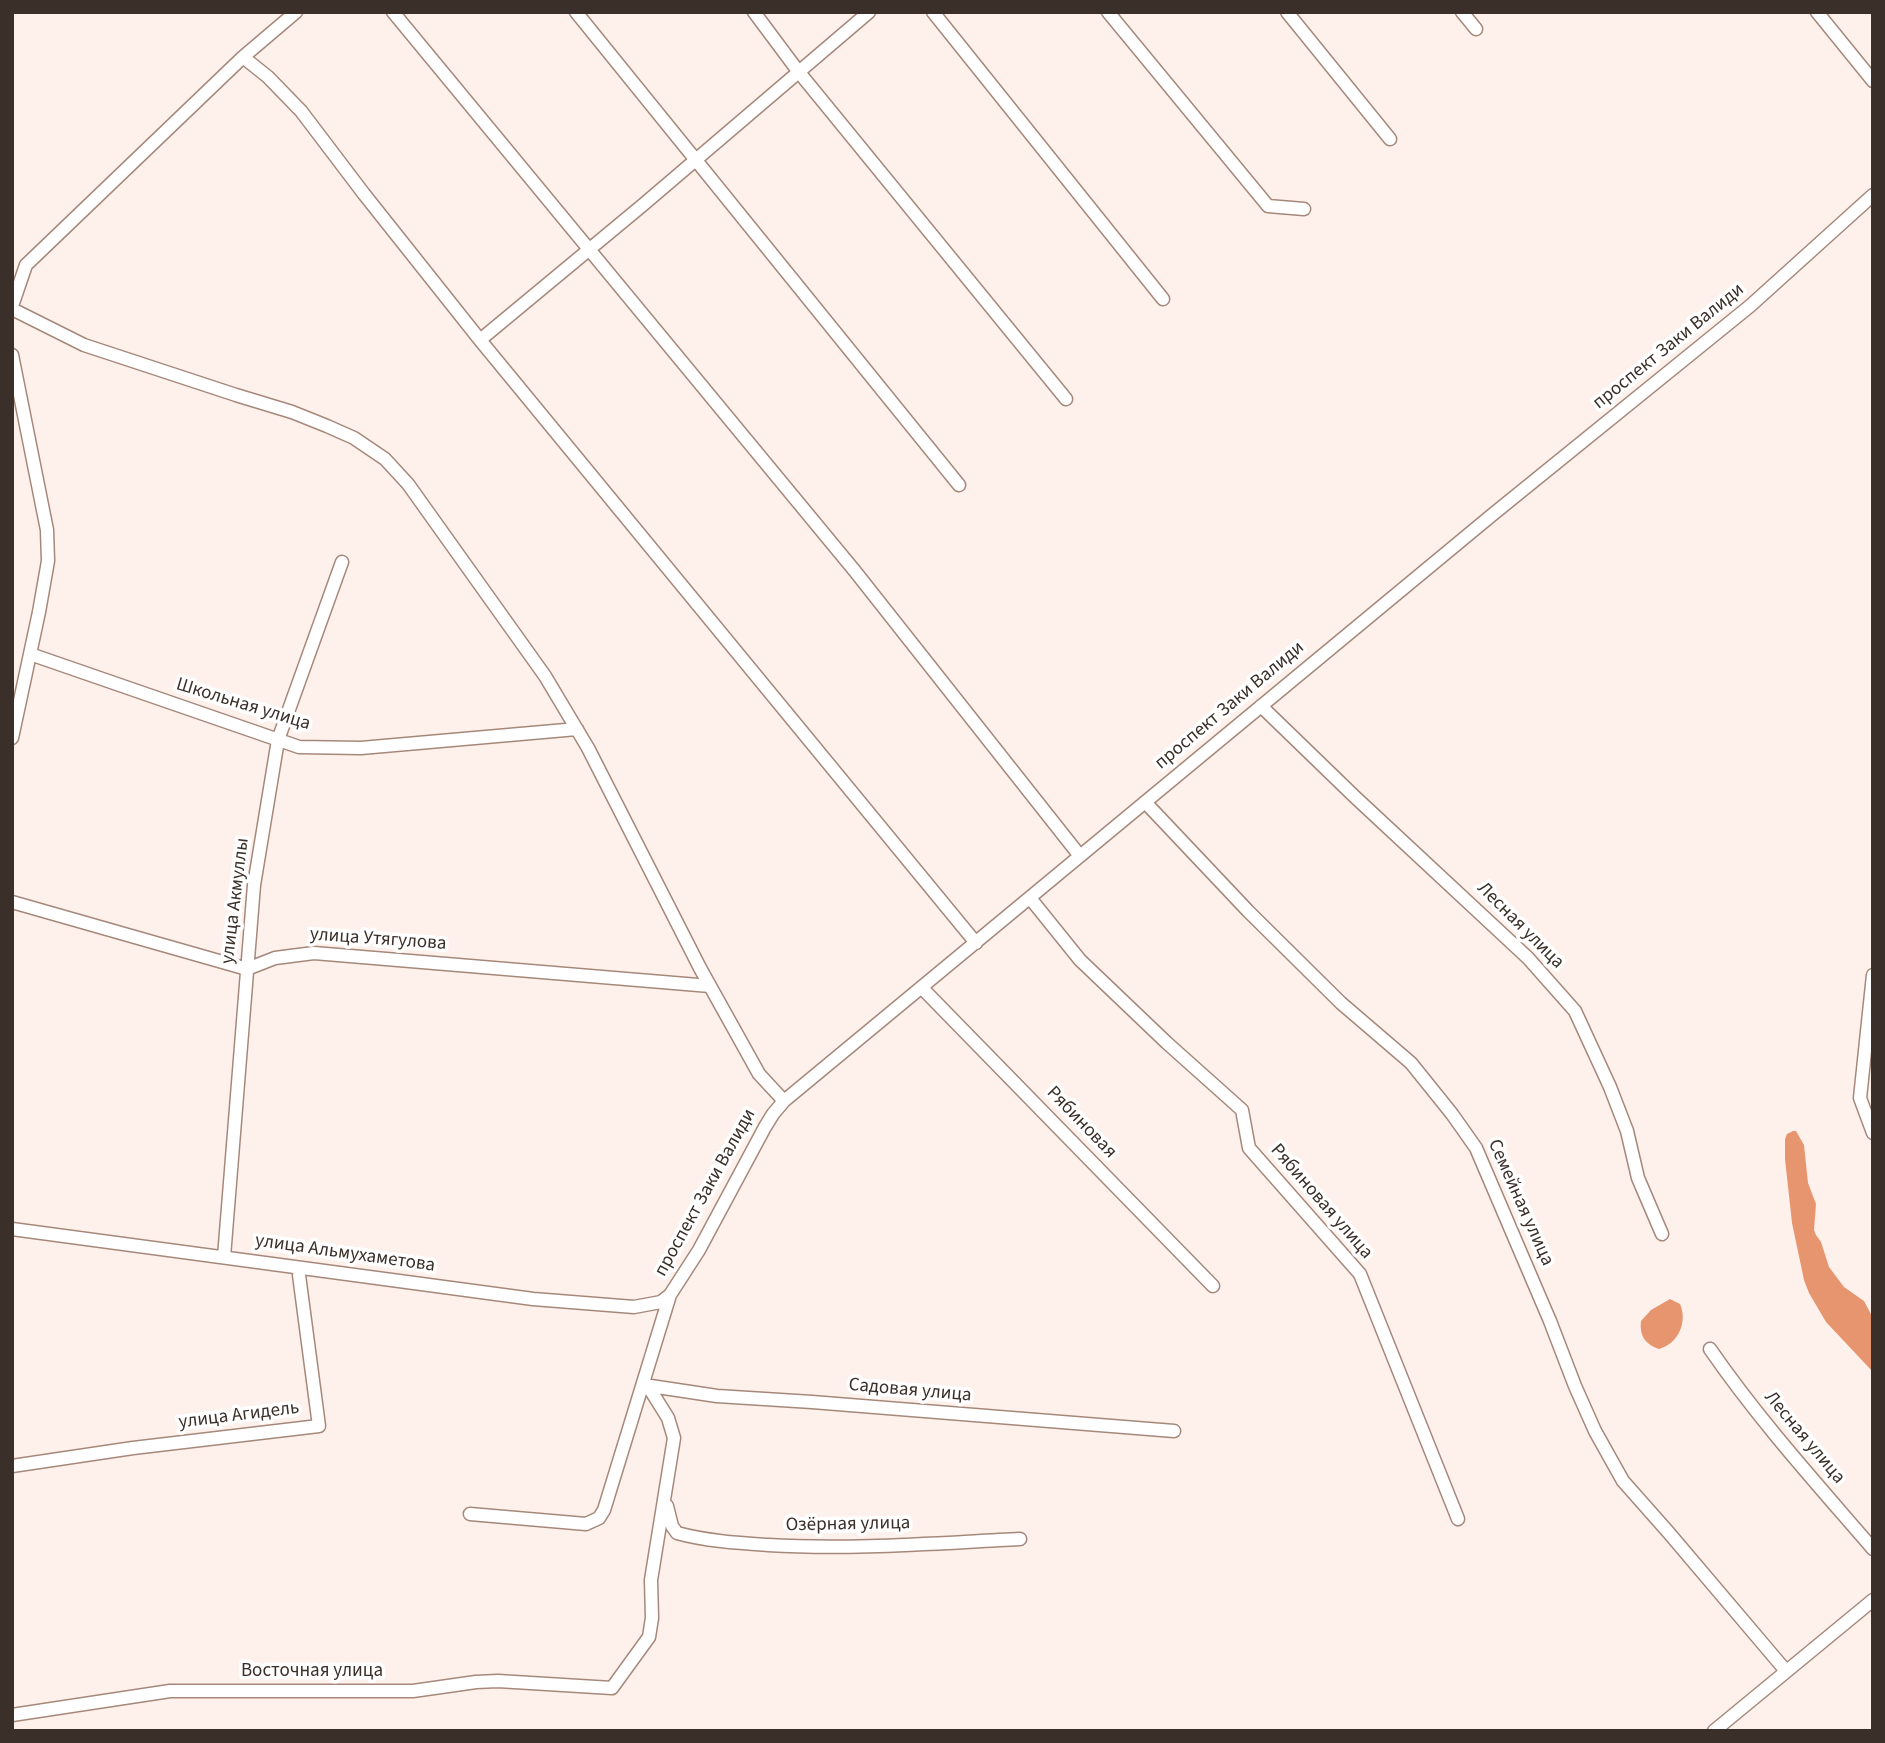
<!DOCTYPE html>
<html>
<head>
<meta charset="utf-8">
<style>
  body { margin:0 }
  #map { position:relative; width:1885px; height:1743px; overflow:hidden; background:#fef1eb; font-family:"Source Sans 3",sans-serif }
  canvas { display:block }
  .frame { position:absolute; inset:0; border:14px solid #3b2f29; pointer-events:none }
</style>
</head>
<body>
<div id="map">
<canvas width="1885" height="1743"></canvas>
<div class="frame"></div>
</div>
<script>
const context = document.querySelector('canvas').getContext('2d');
context.lineJoin = 'round';
function fillPath(path, color) { context.fillStyle = color; context.fill(path, 'evenodd'); }
function strokePath(path, color, width, dash) { context.strokeStyle = color; context.lineWidth = width; context.lineCap = dash ? 'butt' : 'round'; context.setLineDash(dash || []); context.stroke(path); }
function label(font, color, halo, rows, align = 'center') {
  context.font = font + ' "Source Sans 3",sans-serif'; context.lineWidth = 7; context.setLineDash([]); context.textBaseline = 'middle'; context.strokeStyle = halo; context.fillStyle = color; for (const [text, x, y, turn = 0] of rows) {
    context.save(); context.translate(x, y); context.rotate((+turn || 0) * Math.PI / 180); context.textAlign = isNaN(turn) ? turn : align; if (halo) context.strokeText(text, 0, 0); context.fillText(text, 0, 0); context.restore();
  }
}
fillPath(new Path2D(`
  M1793,1131H1796L1804,1145L1808,1183L1816,1204L1814,1230L1816,1235L1821,1242L1829,1267L1844,1287L1864,1301L1873,1318V1372L1826,1322L1809,1293L1804,1280L1792,1223L1785,1159V1139L1787,1134Z
  M1670,1299L1680,1304C1688,1322 1678,1344 1659,1349C1646,1345 1639,1336 1641,1321L1651,1310Z`), '#e7956f');
const minor = new Path2D(`
  M393,12L854,570L1080,856
  M576,12L959,485
  M754,12L798,71L1066,399
  M933,12L1163,299
  M1108,12L1268,206L1304,209
  M1287,12L1390,139
  M1462,12L1476,29
  M1817,12L1873,81
  M243,57L268,77L301,111L364,194L480,340L976,943
  M12,306L26,265L243,57L296,12
  M12,309L84,345L236,395L292,412L327,426L354,438L385,459L408,484L545,676L588,748L700,968L759,1074L784,1101
  M480,340L644,204L869,12
  M12,355L47,530L48,561L39,612L12,738
  M30,654L299,747L361,748L577,729
  M1261,706L1355,797L1528,958L1575,1011L1610,1087L1627,1131L1638,1178L1662,1234
  M1145,802L1248,911L1341,1003L1411,1063L1452,1114L1476,1148L1550,1321L1575,1386L1595,1431L1623,1481L1669,1533L1786,1671
  M1030,898L1080,960L1167,1043L1242,1110L1249,1148L1360,1274L1458,1519
  M12,902L247,969L275,958L314,953L710,986
  M1873,975L1860,1098L1873,1133
  M922,988L1213,1286
  M12,1229L533,1299L634,1307L661,1302L670,1295
  M224,1257L254,885L278,740L342,562
  M1710,1349C1759,1420 1817,1484 1873,1549
  M644,1385L717,1396L812,1402L1174,1431
  M12,1466L133,1448L319,1426L299,1275
  M667,1506L672,1526L677,1533C706,1541 738,1543 768,1545C852,1550 936,1543 1020,1539
  M470,1514L586,1524L599,1518L604,1510L670,1295L699,1250L765,1127L773,1114L784,1101L1492,515L1750,306L1873,195
  M12,1715L170,1691H413L476,1682L498,1681L612,1688L649,1637L652,1618L651,1580L674,1438L668,1418L648,1386
  M1714,1731L1873,1600`);
strokePath(minor, '#a6887b', 15);
strokePath(minor, '#fff', 12);
label('19px', '#3b2f29', '#fff', [
  ["проспект Заки Валиди",1669,347,-39],
  ["Школьная улица",243,705,17],
  ["проспект Заки Валиди",1230,706,-40],
  ["улица Акмуллы",236,901,-83],
  ["Лесная улица",1520,926,45],
  ["улица Утягулова",378,940,4],
  ["Рябиновая",1081,1123,46],
  ["проспект Заки Валиди",706,1193,-61],
  ["Рябиновая улица",1321,1202,49],
  ["Семейная улица",1520,1203,66],
  ["улица Альмухаметова",345,1254,8],
  ["Садовая улица",910,1391,5],
  ["улица Агидель",239,1416,-7],
  ["Лесная улица",1804,1438,50],
  ["Озёрная улица",848,1525,-1],
  ["Восточная улица",312,1672]
]);
</script>
</body>
</html>
